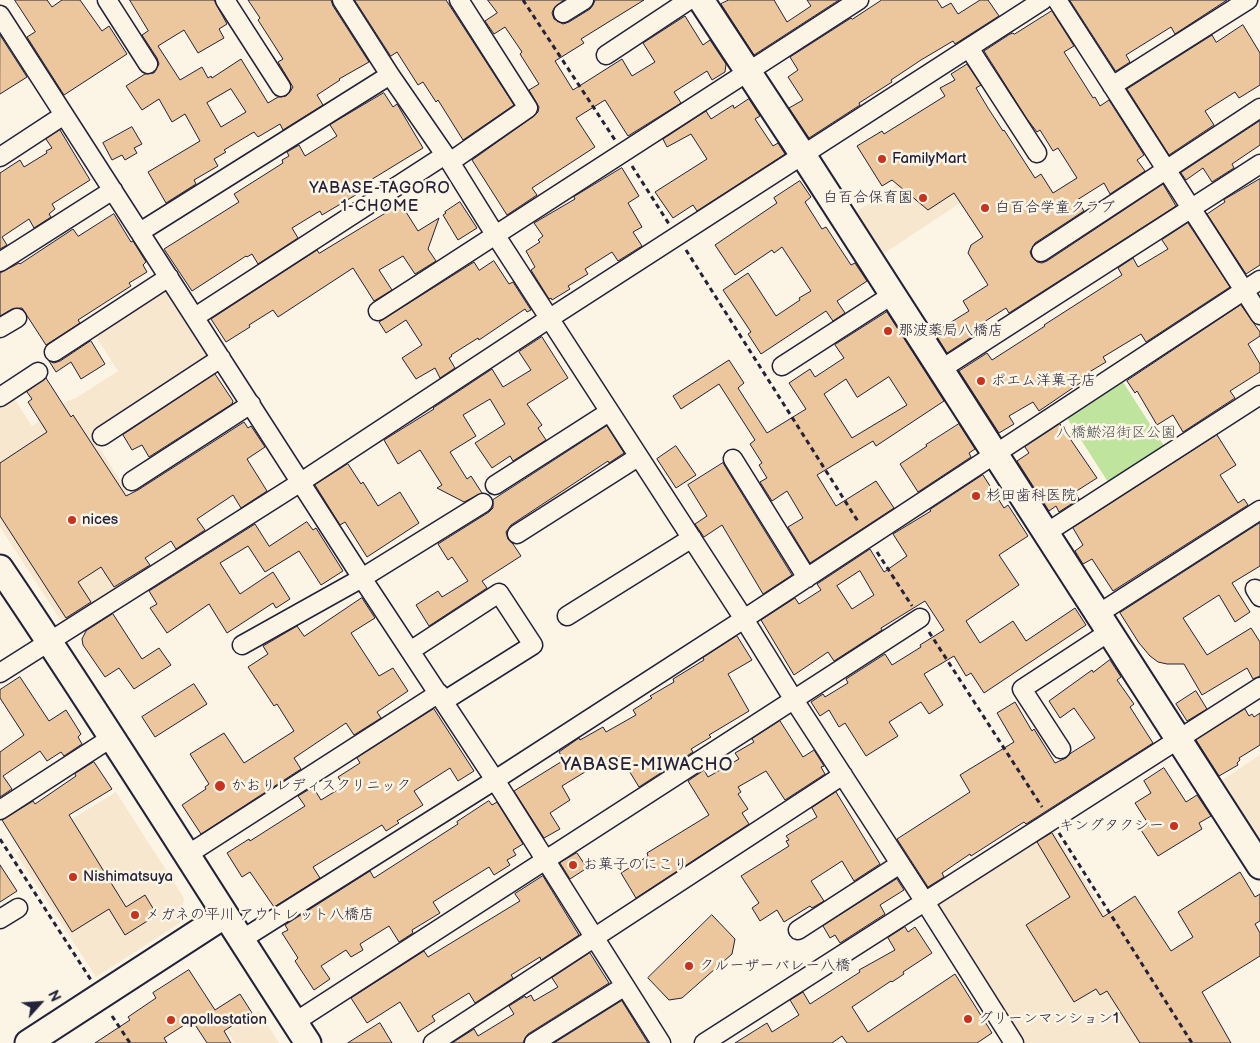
<!DOCTYPE html>
<html>
<head>
<meta charset="utf-8">
<style>
  body { margin:0 }
  #map { position:relative; width:1260px; height:1043px; overflow:hidden; background:#fcf5e5; font-family:"Balsamiq Sans",sans-serif }
  canvas { display:block }
  .north { position:absolute; left:15px; top:978px; width:50px; height:50px; -webkit-text-stroke:4px #fcf5e5; paint-order:stroke; rotate:64deg; font-size:14px; font-weight:700; line-height:20px; text-align:center; color:#22223b }
  .north::after { content:''; display:block; margin:auto; width:18px; height:22px; background:#22223b; clip-path:polygon(50% 0,100% 100%,50% 72%,0 100%) }
</style>
</head>
<body>
<div id="map">
<canvas width="1260" height="1043"></canvas>
<div class="north">N</div>
</div>
<script>
const context = document.querySelector('canvas').getContext('2d');
context.lineJoin = 'round';
function fillPath(path, color) { context.fillStyle = color; context.fill(path, 'evenodd'); }
function strokePath(path, color, width, dash) { context.strokeStyle = color; context.lineWidth = width; context.lineCap = dash ? 'butt' : 'round'; context.setLineDash(dash || []); context.stroke(path); }
function label(font, color, halo, rows, align = 'center') {
  context.font = font + ' "Balsamiq Sans","Klee One",sans-serif'; context.lineWidth = 5; context.setLineDash([]); context.textBaseline = 'middle'; context.strokeStyle = halo; context.fillStyle = color; for (const [text, x, y, turn = 0] of rows) {
    context.save(); context.translate(x, y); context.rotate((+turn || 0) * Math.PI / 180); context.textAlign = isNaN(turn) ? turn : align; if (halo) context.strokeText(text, 0, 0); context.fillText(text, 0, 0); context.restore();
  }
}
fillPath(new Path2D(`
  M964,140L992,182L880,256L853,214Z
  M168,284L216,358L93,437L147,524L116,545L139,581L65,627L0,527V404L12,395L32,426L68,401L76,398L118,371L93,332Z
  M1260,755V852L1216,784Z
  M116,792L184,898L180,923L96,977L16,853Z
  M1052,829L1188,1043H1021L932,908Z
  M259,1011L279,1043H235L227,1031Z`), '#f7e7cf');
fillPath(new Path2D(`
  M1123,382L1166,449L1110,485L1067,418Z`), '#bee49e');
const building = new Path2D(`
  M15,0H47L52,7L62,0H80L102,31L109,26L127,54L64,95L27,37L35,32Z
  M130,0H214L227,24L219,29L224,38L198,53L184,30L158,46L180,80L202,67L208,78L211,76L212,78L241,59L268,103L278,97L286,96L290,92L293,87L278,62L283,59L258,20L260,18L248,0H331L333,6L369,62L339,79L340,80L317,95L323,105L283,130L280,124L258,137L254,132L224,150L226,152L214,159L218,166L194,180L196,184L166,203L148,172L200,141L185,114L172,122L159,99L142,110L126,86L145,74L154,73L159,64L157,58L142,35L148,31ZM231,89L246,112L221,127L207,103Z
  M355,0H446L514,105L463,140L438,100L436,102L423,82L418,85L397,52L391,56Z
  M488,0H564L554,8L552,13L554,19L563,24L569,22L590,9L593,5L595,0H644L581,39L584,43L555,61L573,90L622,59L632,76L655,62L643,43L685,16L703,45L710,40L726,64L725,72L712,80L707,71L674,92L681,103L628,136L605,100L576,118L595,147L532,188L537,195L507,215L472,160L534,116L538,112L539,107L529,90L539,84L520,54L522,52L505,27L494,34L485,21L497,13Z
  M729,0H774L787,22L811,6L807,0H839L754,55L721,4Z
  M882,0H937L942,8L951,3L958,14L980,0H988L999,16L955,44L953,41L921,60L891,80L892,82L859,103L860,105L809,138L789,108L803,100L788,77L798,70L790,57L851,18L852,19Z
  M1070,0H1227L1175,34L1171,27L1126,55L1130,62L1116,71Z
  M1052,11L1074,46L1064,52L1093,98L1095,97L1100,106L1109,100L1144,155L1137,160L1145,171L1110,194L1104,183L1077,200L1084,211L1035,243L1030,252L1032,257L1037,262L1042,263L1047,261L1163,184L1176,206L1009,313L1006,308L976,327L979,332L947,353L931,327L936,323L940,329L969,311L963,301L988,285L968,253L971,245L983,237L954,193L928,210L892,180L882,186L857,146L882,131L884,134L945,96L940,88L955,80L951,74L967,64L981,85L976,88L988,108L1003,131L1004,130L1035,178L1041,174L1053,193L1077,178L1058,148L1053,151L1040,130L1037,132L1027,119L984,51L1010,34L1013,33L1014,34Z
  M1243,25L1260,53V85L1239,98L1235,92L1205,111L1214,125L1169,155L1127,89L1212,35L1216,42Z
  M0,35L27,77L0,94Z
  M384,93L393,107L397,104L423,148L356,189L359,193L322,215L320,211L292,228L298,238L258,264L252,254L247,257L246,256L192,291L164,249L239,202L234,194L283,163L282,160L289,156L287,152L299,145L305,156L337,136L330,125Z
  M749,99L760,116L755,119L773,146L778,143L785,154L697,211L693,205L673,218L655,192L707,159L691,134L667,147L663,139L706,111L711,119L733,105L734,108Z
  M1260,121V145L1232,164L1234,168L1212,182L1203,168L1186,180L1181,173Z
  M132,127L142,144L134,148L137,153L125,160L122,155L112,160L103,143Z
  M60,130L90,180L52,204L55,209L49,214L51,217L34,228L29,219L2,237L7,245L0,249V173L20,160L24,167L47,153L46,151L52,148L46,139Z
  M622,168L639,196L628,203L642,227L633,232L642,246L618,261L612,252L585,269L588,274L568,286L570,289L552,300L551,298L549,299L531,270L535,267L526,251L540,242L538,240L543,236L534,223L575,199L574,197Z
  M1260,179V265L1246,274L1207,214L1225,202L1224,200Z
  M800,181L811,197L805,202L822,229L826,227L851,265L855,263L867,281L837,301L845,313L833,321L826,311L761,354L748,334L751,332L723,290L748,273L776,316L800,300L799,298L811,291L782,247L774,253L772,250L735,275L715,245L777,203L774,198Z
  M460,202L477,228L458,240L443,215L446,213L445,212Z
  M401,204L418,231L439,218L428,249L436,261L415,274L403,256L379,270L392,290L374,301L353,268L278,317L273,310L249,325L250,327L226,342L211,319L317,250L319,253Z
  M114,214L131,242L133,241L146,262L143,265L147,272L129,283L131,286L78,320L80,323L46,345L22,308L12,309L0,316V273L19,263L20,264L73,229L78,236Z
  M1188,223L1230,287L1146,342L1141,334L1103,357L1106,362L1081,377L1083,381L1039,411L1033,402L1009,416L1014,424L999,433L959,371L987,353L992,360L1045,326L1044,325L1122,275L1118,268L1133,258L1138,267L1168,249L1162,240Z
  M494,261L509,284L513,282L531,310L527,312L525,309L479,340L478,338L451,355L452,356L449,358L455,368L440,378L435,368L416,379L402,358L422,345L406,320L386,333L379,322L474,262L479,270Z
  M1241,305L1260,332V336L1248,344L1260,364V372L1230,391L1235,398L1183,432L1173,415L1157,425L1137,391L1135,393L1127,381Z
  M887,312L944,401L876,446L873,441L817,475L836,506L876,481L894,508L810,563L788,527L803,518L787,491L772,501L760,482L767,478L759,465L762,463L750,444L755,440L719,384L681,409L673,396L729,360L744,383L738,388L767,433L806,409L789,383L810,369L815,377L844,358L835,345ZM889,377L907,405L852,438L824,394L846,379L857,397Z
  M542,337L568,378L527,404L542,425L538,428L546,440L513,461L510,456L492,468L475,443L505,424L490,399L463,415L476,436L450,452L467,479L471,476L482,493L464,502L437,488L442,485L420,450L398,464L384,440L434,409L433,408L492,369L503,387L531,370L519,352Z
  M91,341L105,364L81,379L71,362L56,372L49,361L54,363L60,361Z
  M215,374L233,401L232,404L149,457L142,445L132,450L123,435Z
  M46,378L71,417L73,415L126,496L138,490L244,422L248,428L251,426L265,447L247,459L267,491L241,508L233,495L197,519L205,530L176,549L171,541L145,558L150,565L114,587L101,567L78,582L91,602L66,618L0,516V463L47,432L28,402L32,399L27,392Z
  M959,424L975,449L969,453L971,457L918,492L900,464L927,446L926,445Z
  M1060,424L1097,478L1075,492L1079,499L1059,512L1056,506L1049,511L1017,461L1029,453L1025,447Z
  M607,426L624,453L609,463L608,461L511,525L506,532L508,539L513,544L521,556L482,581L487,588L429,626L416,605L438,591L442,597L468,581L452,557L448,560L438,544L489,512L493,508V500Z
  M1217,435L1236,465L1220,475L1238,503L1244,499L1248,505L1113,591L1092,559L1083,564L1075,551L1083,545L1073,528Z
  M676,446L696,475L676,488L657,459Z
  M723,463L792,575L763,594L722,525L704,537L695,524L707,516L688,485Z
  M348,464L361,484L363,482L378,506L400,492L419,523L367,557L345,522L340,525L315,485Z
  M983,475L1004,508L1008,505L1028,536L999,555L1019,585L966,621L980,643L1013,621L1026,641L1075,608L1086,625L984,693L971,673L966,676L954,656L924,674L943,705L929,714L921,702L889,722L898,736L866,756L845,723L839,727L829,710L820,716L811,702L823,694L825,697L848,683L846,679L885,654L892,665L921,647L920,645L944,630L925,601L881,628L882,630L834,661L828,652L794,675L761,620L795,598L799,604L821,590L817,584L870,549L884,572L907,556L893,534L931,511L930,510ZM860,571L874,595L852,609L837,586Z
  M307,522L313,530L316,528L343,571L321,585L299,551L265,572L248,546L220,563L240,594L273,572L290,599L276,608L273,603L227,633L209,604L167,633L150,608L157,604L149,591L255,524L269,546Z
  M1260,523V566L1232,583L1250,612L1235,622L1219,595L1183,618L1207,655L1251,628L1260,642V676L1253,679L1247,668L1202,695L1184,664H1167L1158,662L1150,656L1139,643L1120,613Z
  M362,598L375,618L351,633L379,676L393,668L408,691L377,712L381,718L354,735L346,723L294,758L301,769L201,834L182,805L206,789L205,787L209,784L190,754L224,733L244,763L294,731L277,704L274,706L248,667L268,654L263,646L297,626L304,636Z
  M113,614L142,659L159,648L171,665L134,689L119,668L105,677L83,645L82,639L86,631Z
  M737,636L752,660L728,674L749,711L709,735L711,737L691,749L693,752L639,787L620,756L605,765L603,761L562,786L570,800L550,813L560,829L544,838L514,791L564,760L559,752L579,738L580,740L603,727L606,732L636,715L633,710L652,698L650,696L674,682L673,679L704,660L703,658Z
  M1110,660L1121,677L1117,680L1134,704L1130,707L1153,743L1026,824L1024,822L971,856L970,854L942,873L944,877L928,887L897,839L970,792L960,775L1014,742L997,713L1015,702L1032,731L1034,729L1055,763L1066,758L1071,753L1095,738L1074,708L1060,718L1049,701L1092,670L1093,672Z
  M20,677L49,721L66,710L81,734L78,737L82,744L64,756L61,752L47,761L40,751L3,776L12,789L0,797V752L24,735L0,698V690Z
  M194,684L207,704L155,737L142,717Z
  M1196,691L1207,709L1187,721L1176,704Z
  M434,709L474,771L458,781L450,768L414,791L423,805L397,821L399,823L386,831L382,825L313,867L320,878L274,907L250,872L242,877L227,853L249,839L250,841L305,806L298,796L313,787L321,800L344,786L338,777L360,763L357,758Z
  M1245,709L1249,716L1252,714L1254,717L1260,713V745L1239,758L1240,760L1237,763L1238,765L1219,776L1196,740Z
  M780,721L803,757L814,750L824,766L821,767L825,774L785,800L766,771L738,787L741,792L738,794L748,809L742,813L749,824L636,898L621,873L648,856L647,853L709,815L688,781L704,770L708,777L739,759L735,753L754,742L752,739Z
  M94,762L112,789L69,815L126,907L145,895L157,915L125,935L109,909L72,932L2,820L33,801L35,804L76,776L75,774Z
  M1164,768L1186,802L1197,795L1211,816L1199,823L1202,829L1158,856L1141,830L1149,825L1135,803L1151,793L1144,781Z
  M836,792L880,864L854,881L842,861L811,881L824,901L812,908L810,906L784,922L777,910L760,921L752,908L759,903L741,876L789,846L786,841L789,840L786,836L817,817L812,808Z
  M489,801L492,805L497,802L523,844L513,850L516,855L507,860L510,865L494,875L489,867L433,902L440,913L412,930L413,933L399,942L389,926L360,944L363,950L351,957L346,950L321,966L330,979L314,990L295,961L298,958L282,933L288,930L285,925L370,871L374,878L458,824L457,822Z
  M1052,833L1103,917L1135,896L1171,951L1193,937L1178,912L1240,872L1255,897L1260,894V921L1255,924L1260,933V956L1202,992L1231,1043H1140L1107,991L1100,995L1096,989L1074,1002L1026,925L1070,897L1037,842Z
  M577,853L587,868L570,879L560,863Z
  M0,865L17,891L0,902Z
  M543,876L579,935L541,960L540,957L511,975L513,978L475,1003L469,993L432,1016L435,1021L418,1032L400,1002L367,1023L351,998L424,951L428,957L520,901L515,894Z
  M897,879L904,890L880,905L885,914L840,943L835,935L830,938L823,926Z
  M712,915L735,939L732,954L682,998L669,1000L648,978Z
  M905,927L908,932L915,927L932,953L903,972L904,974L892,982L891,981L852,1007L868,1032L955,974L992,1033L977,1043H847L842,1036L832,1043H735L767,1023L772,1032L799,1015L790,1000L803,992L810,1004L860,972L859,970L895,950L888,938Z
  M590,953L609,983L528,1034L525,1038L523,1043H452L474,1029L478,1036L514,1014L509,1006L525,996L526,998L531,995L534,1001L558,987L552,978Z
  M189,970L215,1010L240,994L252,1013L224,1031L231,1043H207L192,1020L164,1038L167,1043H95L130,1020L128,1017L156,998L153,993Z
  M622,1001L648,1043H554L621,1001Z
  M380,1023L392,1043H348Z`);
fillPath(building, '#ecc69c');
strokePath(building, '#22223b', 1);
const street = new Path2D(`
  M107,0L148,64
  M225,0L281,87
  M342,0L390,75L450,162L496,236L744,619L794,700L925,902L1014,1043
  M1057,0L1260,315
  M563,13L584,0
  M0,15L362,578L495,780L661,1043
  M969,48L1037,153
  M606,55L689,0
  M1112,86L1248,0
  M0,157L64,115
  M450,162L528,108L459,0
  M140,232L390,75
  M1041,252L1260,108
  M0,262L113,190
  M378,311L859,0
  M195,317L445,155
  M0,328L17,318
  M54,352L169,277
  M782,366L892,295
  M940,370L1260,164
  M0,397L38,372
  M102,436L221,358
  M733,459L807,578
  M132,481L251,404
  M495,485L609,412
  M1046,533L1260,395
  M517,534L638,457
  M1255,589L1260,597
  M1098,614L1260,510
  M567,616L692,538
  M242,645L362,578L483,503
  M410,651L499,593L533,645L444,701
  M0,673L301,482L550,318L1043,0
  M1061,749L1022,689L1109,632
  M0,810L111,738
  M187,855L439,693
  M0,919L18,908
  M798,930L900,864
  M241,940L495,780L744,619L1260,280
  M295,1022L920,618
  M433,1043L843,775
  M534,1043L625,986
  M704,1043L1260,687`);
const secondary = new Path2D(`
  M701,0L803,155L1260,866
  M0,568C106,724 205,885 308,1043
  M28,1043L225,915`);
strokePath(street, '#22223b', 21);
strokePath(secondary, '#22223b', 29);
strokePath(new Path2D(`
  M523,0L615,140
  M632,166L669,224
  M686,250L859,523
  M877,552L912,606
  M929,632L1042,807
  M1059,833L1192,1043
  M0,839L91,980
  M112,1016L130,1043`), '#22223b', 3, [5, 4]);
strokePath(street, '#fcf5e5', 18);
strokePath(secondary, '#fcf5e5', 25);
for (const [x, y, r, color] of [
  [882,159,5,"#c8321e"],
  [923,198,5,"#c8321e"],
  [985,208,5,"#c8321e"],
  [888,331,5,"#c8321e"],
  [981,381,5,"#c8321e"],
  [976,496,5,"#c8321e"],
  [72,520,5,"#c8321e"],
  [220,786,6,"#c8321e"],
  [1174,826,5,"#c8321e"],
  [573,865,5,"#c8321e"],
  [73,877,5,"#c8321e"],
  [135,915,5,"#c8321e"],
  [689,966,5,"#c8321e"],
  [968,1019,5,"#c8321e"],
  [171,1020,5,"#c8321e"]
]) { const dot = new Path2D(); dot.arc(x, y, r, 0, 2 * Math.PI); context.fillStyle = color; context.fill(dot); strokePath(dot, '#fcf5e5', 2); }
label('15px', '#22223b', '#fcf5e5', [
  ["FamilyMart",892,159],
  ["白百合保育園",913,198,"right"],
  ["白百合学童クラブ",995,208],
  ["那波薬局八橋店",898,331],
  ["ポエム洋菓子店",991,381],
  ["杉田歯科医院",986,496],
  ["nices",82,520],
  ["かおりレディスクリニック",231,786],
  ["キングタクシー",1164,826,"right"],
  ["お菓子のにこり",583,865],
  ["Nishimatsuya",83,877],
  ["メガネの平川 アウトレット八橋店",145,915],
  ["クルーザーバレー八橋",699,966],
  ["グリーンマンション1",978,1019],
  ["apollostation",181,1020]
], 'left');
label('15px', '#495254', '#fcf5e5', [
  ["八橋鯲沼街区公園",1116,433]
]);
context.letterSpacing = '1px';
label('16px', '#22223b', '#fcf5e5', [
  ["YABASE-TAGORO",380,189],
  ["1-CHOME",380,207]
]);
context.letterSpacing = '0px';
context.letterSpacing = '1px';
label('18px', '#22223b', '#fcf5e5', [
  ["YABASE-MIWACHO",647,765]
]);
context.letterSpacing = '0px';
</script>
</body>
</html>
